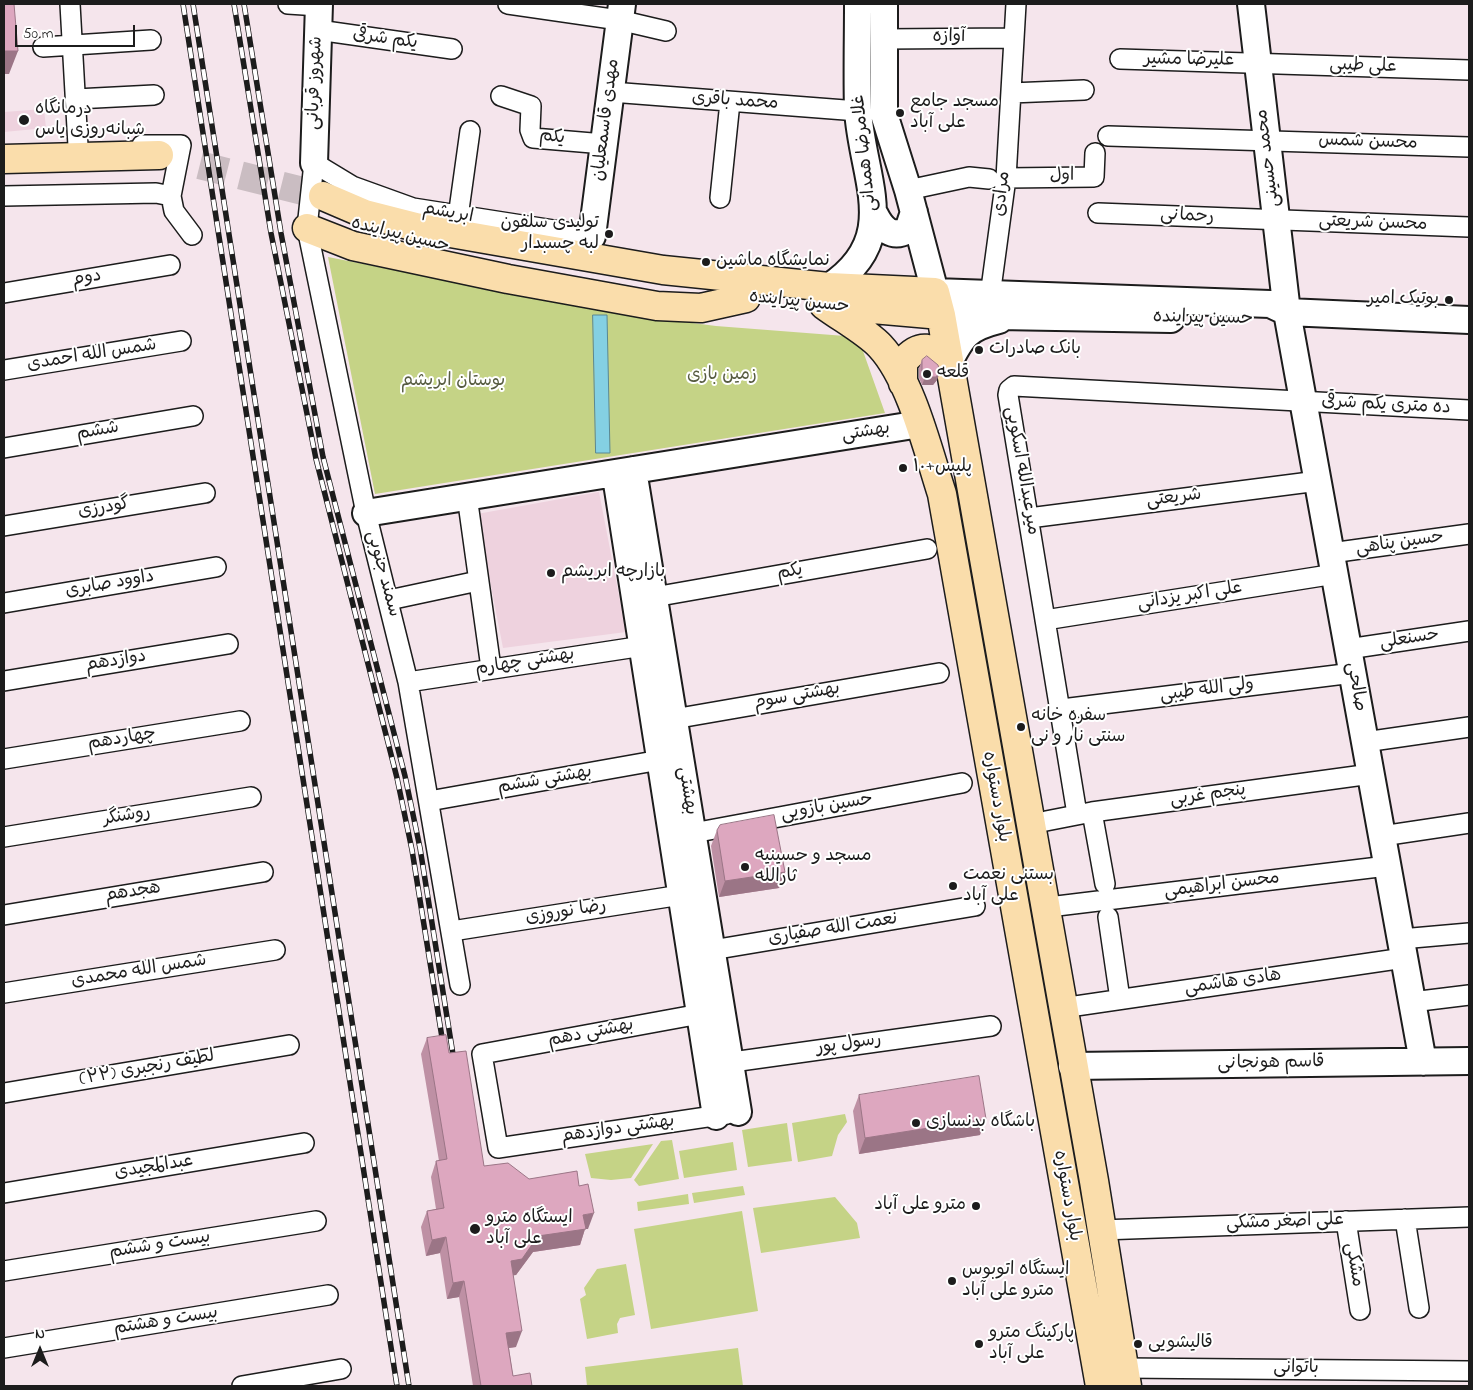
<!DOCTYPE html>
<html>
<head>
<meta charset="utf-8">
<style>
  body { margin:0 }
  #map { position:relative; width:1473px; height:1390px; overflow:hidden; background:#f5e5ec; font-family:"Indie Flower",sans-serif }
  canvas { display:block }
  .frame { position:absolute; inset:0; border:5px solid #1c1c1c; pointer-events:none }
  .north { position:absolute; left:15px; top:1325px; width:50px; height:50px; -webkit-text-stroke:4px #fff; paint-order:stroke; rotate:0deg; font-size:14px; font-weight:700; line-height:20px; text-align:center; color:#1c1c1c }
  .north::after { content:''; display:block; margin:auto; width:18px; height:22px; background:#1c1c1c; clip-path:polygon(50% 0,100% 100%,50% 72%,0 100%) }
  .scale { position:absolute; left:15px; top:25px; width:120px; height:22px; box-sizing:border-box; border:2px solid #1c1c1c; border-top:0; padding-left:6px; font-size:15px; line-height:18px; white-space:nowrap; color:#1c1c1c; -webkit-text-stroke:4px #fff; paint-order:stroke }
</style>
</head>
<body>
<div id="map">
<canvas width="1473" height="1390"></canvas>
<div class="frame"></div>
<div class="north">N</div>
<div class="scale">50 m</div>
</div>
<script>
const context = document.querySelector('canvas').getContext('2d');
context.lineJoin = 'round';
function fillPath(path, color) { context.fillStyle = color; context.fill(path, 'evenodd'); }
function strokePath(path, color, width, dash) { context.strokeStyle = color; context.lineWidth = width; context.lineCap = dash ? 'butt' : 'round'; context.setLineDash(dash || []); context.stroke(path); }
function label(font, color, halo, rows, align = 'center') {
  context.font = font + ' "Indie Flower","Playpen Sans Arabic",sans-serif'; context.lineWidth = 4; context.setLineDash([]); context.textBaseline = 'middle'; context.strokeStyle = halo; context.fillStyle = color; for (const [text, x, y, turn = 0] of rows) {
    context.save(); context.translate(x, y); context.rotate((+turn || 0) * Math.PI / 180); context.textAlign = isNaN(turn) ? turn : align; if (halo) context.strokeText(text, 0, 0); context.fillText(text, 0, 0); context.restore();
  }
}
fillPath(new Path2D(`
  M44,109L46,128L4,132V112Z
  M599,492L626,632L503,648L477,514Z`), '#eed2de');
fillPath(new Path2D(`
  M328,257L613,313L716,326L858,337L885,413L375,494Z
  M845,1114L847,1122L838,1135L832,1156L798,1162L792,1123Z
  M787,1123L792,1161L748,1167L742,1130Z
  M672,1140L679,1179L639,1186L634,1180L661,1141Z
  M733,1142L737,1170L684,1178L679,1151Z
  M653,1144L631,1178L611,1180L591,1178L585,1154Z
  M743,1186L745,1195L694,1203L692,1193Z
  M688,1194L689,1204L638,1211L637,1202Z
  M835,1197L857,1223L860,1238L761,1253L753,1208Z
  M742,1211L758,1311L651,1329L634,1229Z
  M626,1264L635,1315L620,1318L617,1324L618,1333L587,1339L580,1299L586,1295L584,1288L597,1269Z
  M738,1348L743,1386H587L585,1367Z`), '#c5d386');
const water = new Path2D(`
  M593,315H607L610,453H596Z`);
fillPath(water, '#84d0e3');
strokePath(water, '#5a8893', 1);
strokePath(new Path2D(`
  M159,155L323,196`), '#cabdc2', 28, [28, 14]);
const street = new Path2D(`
  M70,4L78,146
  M288,4L319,6
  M508,4L619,20L666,31
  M318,30L452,49
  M884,39L1014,38
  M43,47L151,40
  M1120,59L1469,70
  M611,92L858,111
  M1011,93L1084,90
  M501,96L531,106L530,130L533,138L604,144
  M76,99L154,95
  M1108,136L1469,147
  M142,145H181L171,196L174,211L192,235
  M1006,178L1094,177L1095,153
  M908,190L969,177L989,179
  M4,196L156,193L171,196
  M720,198L730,102
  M1098,213L1469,227
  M458,217L470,131
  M4,293L170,265
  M990,296L1006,178L1016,4
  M4,370L181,341
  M4,448L193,416
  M467,496L491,668
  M1029,518L1318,481
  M4,526L205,493
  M1331,553L1469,534
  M654,597L927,549
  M389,600L478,581
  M4,603L216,567
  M1045,620L1335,574
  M1348,649L1469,631
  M4,681L228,644
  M408,682L643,646
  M1062,709L1353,673
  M662,721L939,673
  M1365,742L1469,727
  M4,759L240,721
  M429,801L660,760
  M1092,812L1105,884
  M1077,814L1008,395L1009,390L1014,386L1469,410
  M1046,821L1092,812L1371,774
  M693,833L962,783
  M1382,836L1469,823
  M4,837L251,797
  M1057,906L1387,866
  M4,915L263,872
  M1108,917L1120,999
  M452,931L681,895
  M1401,939L1469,933
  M700,952L975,906
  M460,985L408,682L366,513L307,228L314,163L352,186L413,208L592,236
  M4,993L275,950
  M1412,1002L1469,995
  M1062,1008L1404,958
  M700,1014L482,1054L498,1148L727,1114
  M718,1064L991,1026
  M4,1093L289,1045
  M4,1193L304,1143
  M1405,1219L1419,1308
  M1346,1221L1360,1310
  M1101,1230L1469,1217
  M4,1271L316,1221
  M4,1348L328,1295
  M1123,1368L1469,1371
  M242,1386L341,1369`);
const secondary = new Path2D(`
  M884,4V114L908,190L935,292L1270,304L1287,312L1469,320
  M1251,4L1287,312L1423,1062
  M314,163L319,4
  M875,215C882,229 892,239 908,230L914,212
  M592,236L622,4
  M829,287C903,238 862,179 858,110C857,75 858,39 858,4
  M941,315L1171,319
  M948,364C962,336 967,328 999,320
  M633,470L738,1112
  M617,483L716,1116
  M366,513L920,424
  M1072,1066L1469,1061`);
const primary = new Path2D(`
  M4,159L159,155
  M323,196L365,214L416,227L663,270L829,287L935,292L941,315L1094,1181L1127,1386
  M307,228L353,246L508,279L657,306L701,308L746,298
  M824,305C840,317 867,332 880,346C911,379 928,451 942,494L1100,1386
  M827,305L941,315
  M903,383V362C920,342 932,346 948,364`);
strokePath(street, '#1c1c1c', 22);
strokePath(secondary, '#1c1c1c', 30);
strokePath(primary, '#1c1c1c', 31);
strokePath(street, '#fff', 19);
strokePath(secondary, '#fff', 26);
strokePath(primary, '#faddab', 28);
const rail = new Path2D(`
  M183,4L397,1386
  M193,4L409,1386
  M234,4L271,233L316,459L397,778L412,850L444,1050
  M244,4L281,233L323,457L405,776L420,848L455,1067`);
strokePath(rail, '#1c1c1c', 5.5);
strokePath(rail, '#fff', 4, [11]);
fillPath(new Path2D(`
  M922,360L937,380L933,385H922L919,378V368Z
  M717,830L785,872L779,888L719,897L711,846Z
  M427,1038L449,1053L484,1166L529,1179L579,1186L588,1229H585L580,1245L533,1252L516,1275H513L516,1347L509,1348L513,1376L532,1386H473L459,1297L447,1299L440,1253L426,1256L421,1227L427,1211L436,1209L431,1177L436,1161H439L421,1054Z
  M859,1095L980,1135L859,1154L853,1111Z`), '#be90a4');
fillPath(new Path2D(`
  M4,51H18L9,74H4Z
  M940,372L937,380L933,385H922L925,377Z
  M785,872L779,888L719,897L725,881Z
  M986,1119L980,1135L859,1154L865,1138Z
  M594,1213L588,1229H585L580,1245L533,1252L516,1275L505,1277L511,1261L538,1236L583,1215Z
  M446,1237L440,1253L426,1256L432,1240Z
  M464,1281L459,1297L447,1299L453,1283Z
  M522,1331L516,1347L501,1349L506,1333Z`), '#9b7586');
const building = new Path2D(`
  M4,4H14L18,51H4Z
  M927,356L938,365L940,372L936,377H925L922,370V360Z
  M774,815L785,872L725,881L717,830L720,825Z
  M446,1035L449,1053L466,1051L484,1166L508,1163L529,1179L577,1171L579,1186L588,1184L594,1213L583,1215L586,1229L538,1236L522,1259L511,1261L522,1331L506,1333L513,1376L530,1373L532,1386H479H481L464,1281L453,1283L446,1237L432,1240L427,1211L444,1208L436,1161L447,1159L427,1038Z
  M979,1076L986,1119L865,1138L859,1095Z`);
fillPath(building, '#dda7bf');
strokePath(building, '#9b7586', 1);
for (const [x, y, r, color] of [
  [900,113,5,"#1c1c1c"],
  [24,120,6,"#1c1c1c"],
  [609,234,5,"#1c1c1c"],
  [706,262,5,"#1c1c1c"],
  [1449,300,5,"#1c1c1c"],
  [979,350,5,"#1c1c1c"],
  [927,374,5,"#1c1c1c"],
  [903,468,5,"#1c1c1c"],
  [551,573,5,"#1c1c1c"],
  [1021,727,5,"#1c1c1c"],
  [745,867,5,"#1c1c1c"],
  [953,886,5,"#1c1c1c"],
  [916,1123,5,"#1c1c1c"],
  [976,1206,5,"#1c1c1c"],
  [475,1229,6,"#1c1c1c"],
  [952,1281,5,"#1c1c1c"],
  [979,1344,5,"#1c1c1c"],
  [1138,1344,5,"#1c1c1c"]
]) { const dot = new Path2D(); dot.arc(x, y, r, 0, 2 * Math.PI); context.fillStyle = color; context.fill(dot); strokePath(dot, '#fff', 2); }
label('18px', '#1c1c1c', '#fff', [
  ["آوازه",949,38],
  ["یکم شرقی",385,40,8],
  ["علیرضا مشیر",1189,61,1],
  ["علی طیبی",1363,67,2],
  ["شهروز قربانی",316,83,-88],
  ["محمد باقری",735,102,4],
  ["مهدی قاسمعلیان",607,120,-83],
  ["یکم",552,138,9],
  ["محسن شمس",1368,143,2],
  ["غلامرضا همدانی",866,153,-96],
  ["محمد حسینی",1269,158,-97],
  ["اول",1062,177,-1],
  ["مرادی",1003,194,-84],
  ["ابریشم",448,214,10],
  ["رحمانی",1187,217,3],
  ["محسن شریعتی",1373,224,2],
  ["حسین پیراینده",400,236,14],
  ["دوم",87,279,-10],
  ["حسین پیراینده",799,303,6],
  ["حسین پیراینده",1203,319,1],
  ["شمس الله احمدی",92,356,-9],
  ["ده متری یکم شرقی",1386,406,3],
  ["ششم",98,432,-10],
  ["بهشتی",866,433,-9],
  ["میرعبدالله اسکویی",1021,471,80],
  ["شریعتی",1174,499,-7],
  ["گودرزی",104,509,-9],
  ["حسین پناهی",1400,544,-8],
  ["یکم",790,573,-10],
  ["سمند جنوبی",382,574,75],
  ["داوود صابری",110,585,-10],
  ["علی اکبر یزدانی",1190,597,-9],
  ["حسنعلی",1409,640,-9],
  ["دوازدهم",116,662,-9],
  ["بهشتی چهارم",525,663,-9],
  ["صالحی",1355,687,80],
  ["ولی الله طیبی",1207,691,-7],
  ["بهشتی سوم",797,697,-10],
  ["چهاردهم",122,740,-9],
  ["بهشتی ششم",545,781,-10],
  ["بهشتی",686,791,81],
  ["پنجم غربی",1208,796,-8],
  ["بلوار دستواره",995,797,80],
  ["حسین بازویی",827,808,-10],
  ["روشنگر",127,817,-9],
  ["محسن ابراهیمی",1222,886,-7],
  ["هجدهم",133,893,-9],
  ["رضا نوروزی",566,913,-9],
  ["نعمت الله صفیاری",833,930,-9],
  ["شمس الله محمدی",139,972,-9],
  ["هادی هاشمی",1233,983,-8],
  ["بهشتی دهم",591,1034,-11],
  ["رسول پور",849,1045,-8],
  ["قاسم هونجانی",1271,1064,-1],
  ["لطیف رنجبری (۲۲)",147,1069,-10],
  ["بهشتی دوازدهم",618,1130,-8],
  ["عبدالمجیدی",154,1168,-9],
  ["بلوار دستواره",1066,1196,80],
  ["علی اصغر مشکی",1285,1223,-2],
  ["بیست و ششم",160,1246,-9],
  ["مشکی",1353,1265,81],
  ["بیست و هشتم",166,1322,-9],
  ["باتوانی",1296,1369]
]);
label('18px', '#1c1c1c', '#fff', [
  ["مسجد جامع",910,103],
  ["علی آباد",910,124],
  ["درمانگاه",35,110],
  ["شبانه‌روزی یاس",35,131],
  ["تولیدی سلفون",599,224,"right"],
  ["لبه‌ چسبدار",599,245,"right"],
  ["نمایشگاه ماشین",716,262],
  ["بوتیک امیر",1439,300,"right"],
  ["بانک صادرات",989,350],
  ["قلعه",937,374],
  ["پلیس+۱۰",913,468],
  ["بازارچه ابریشم",561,573],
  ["سفره خانه",1031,717],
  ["سنتی نار و نی",1031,738],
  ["مسجد و حسینیه",755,857],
  ["ثارالله",755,878],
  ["بستنی نعمت",963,876],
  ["علی آباد",963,897],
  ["باشگاه بدنسازی",926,1123],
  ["مترو علی آباد",966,1206,"right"],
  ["ایستگاه مترو",486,1219],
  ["علی آباد",486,1240],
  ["ایستگاه اتوبوس",962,1271],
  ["مترو علی آباد",962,1292],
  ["پارکینگ مترو",989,1334],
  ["علی آباد",989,1355],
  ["قالیشویی",1148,1344]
], 'left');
label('18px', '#575c41', '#fff', [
  ["زمین بازی",722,376],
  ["بوستان ابریشم",453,382]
]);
</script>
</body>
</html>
